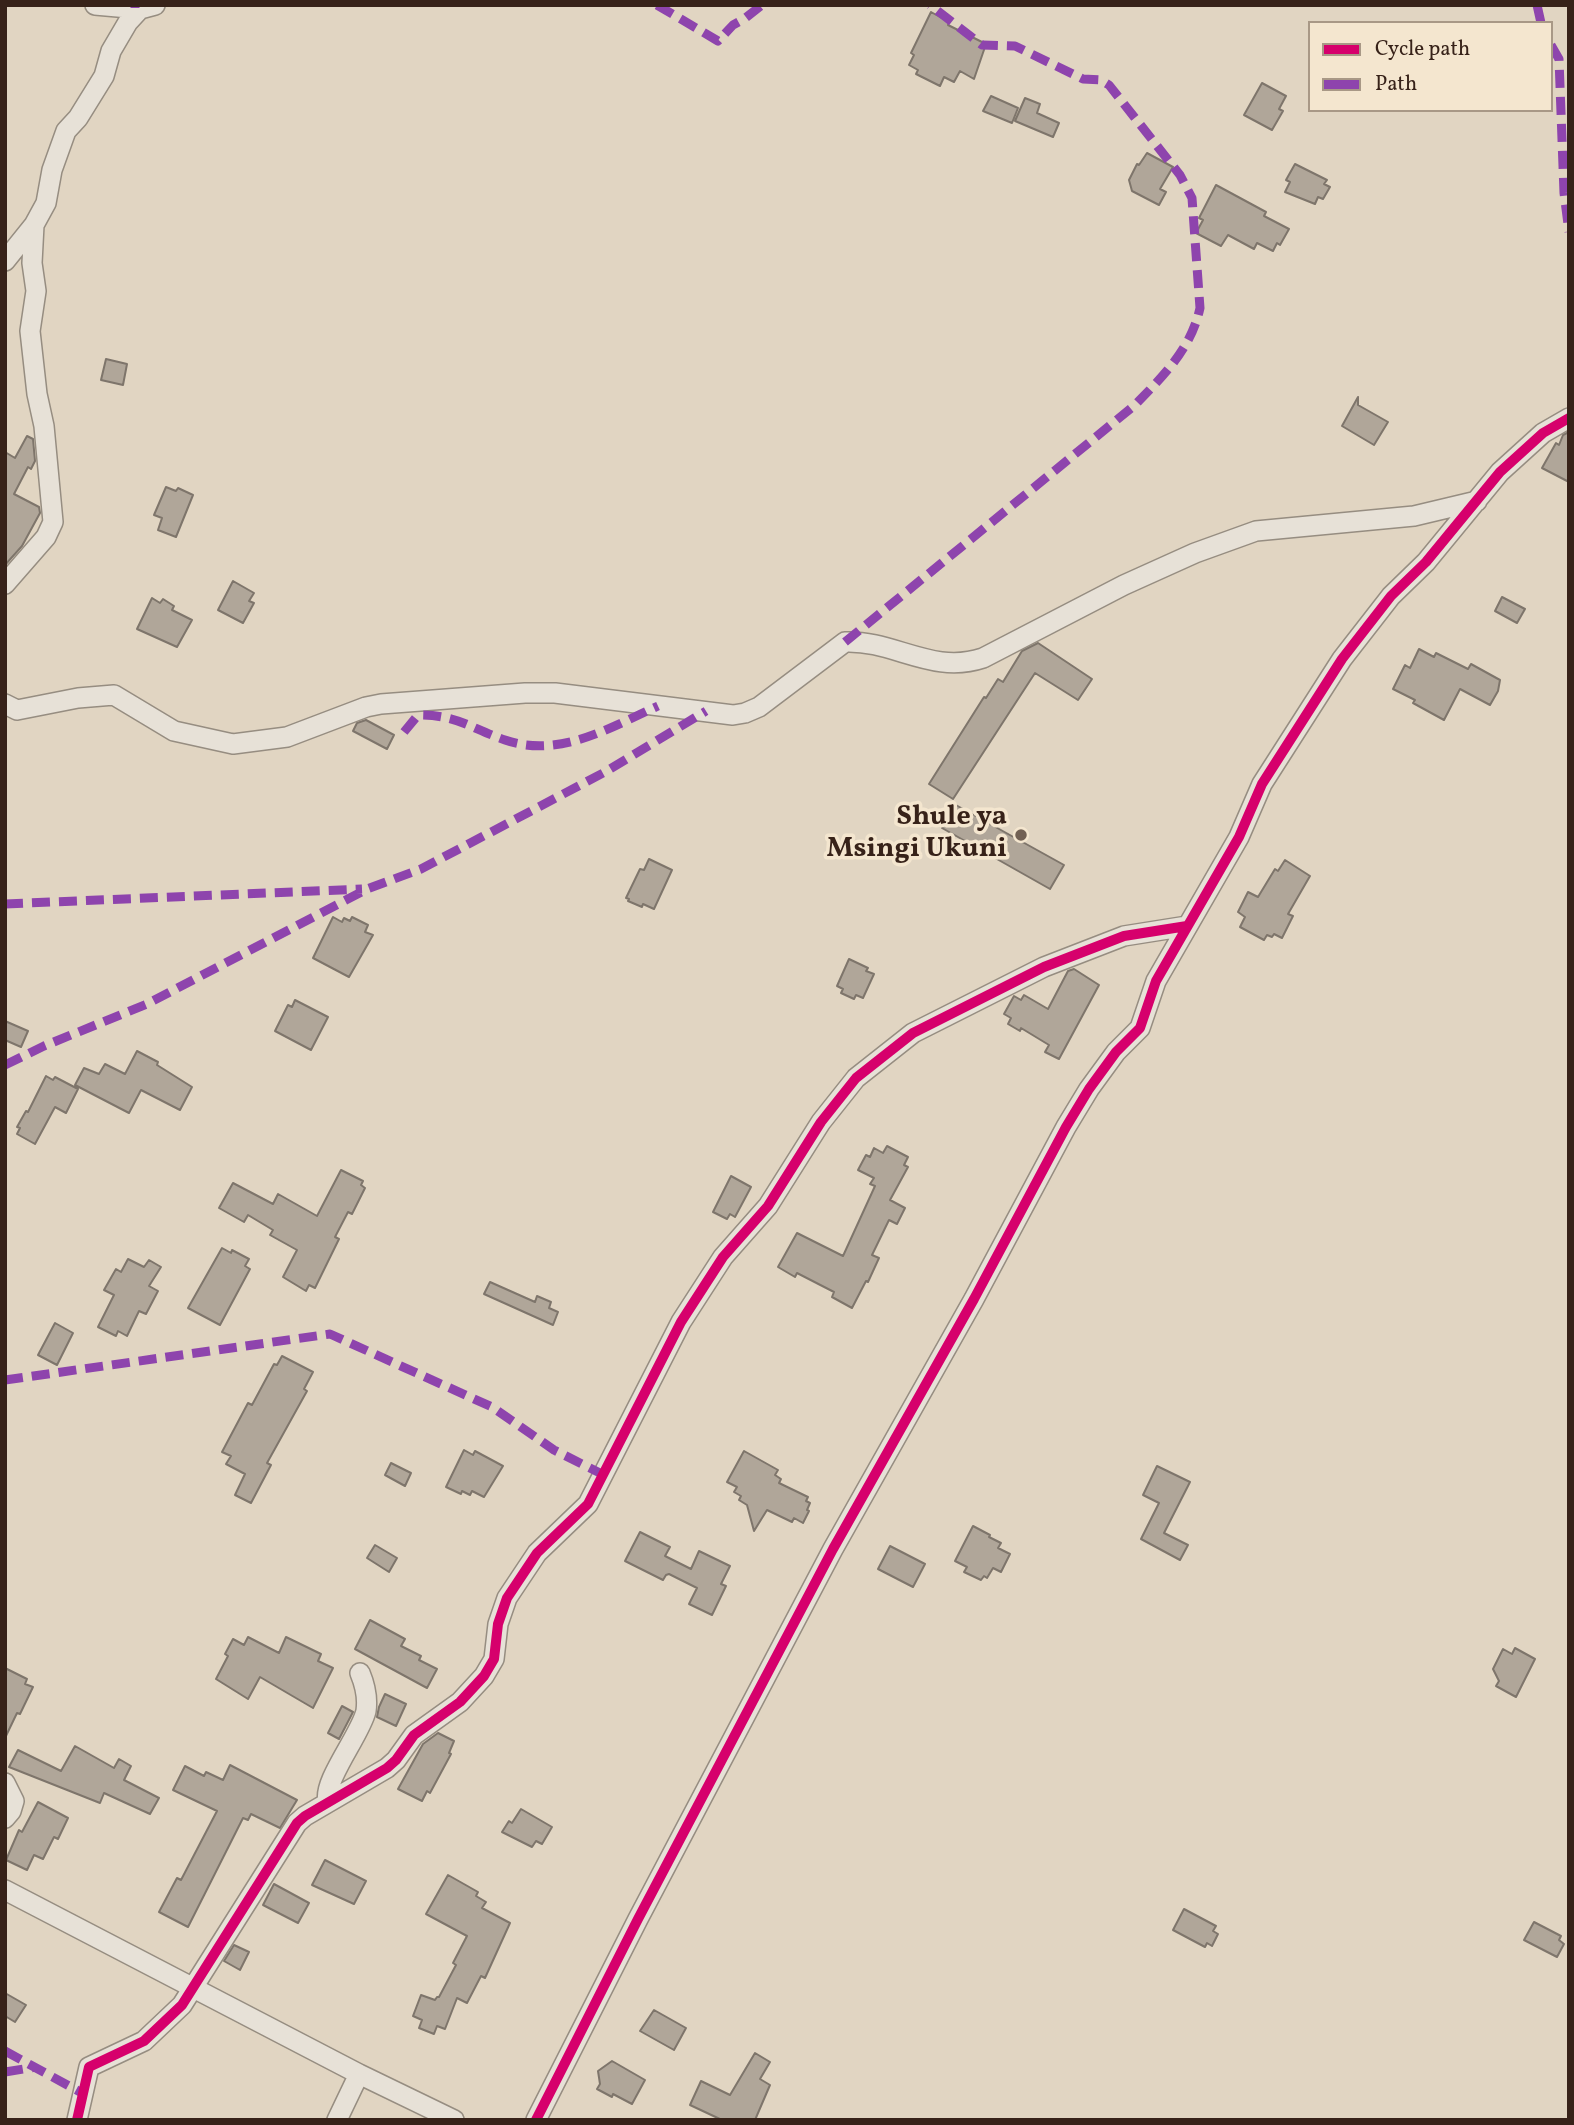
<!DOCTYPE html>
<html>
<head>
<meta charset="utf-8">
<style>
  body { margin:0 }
  #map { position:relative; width:1574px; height:2125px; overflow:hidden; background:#e1d5c2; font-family:Vollkorn,serif }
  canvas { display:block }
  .frame { position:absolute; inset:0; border:7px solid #372219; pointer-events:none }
  .legend { position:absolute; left:1308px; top:21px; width:245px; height:91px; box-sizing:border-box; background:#f4e6cf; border:2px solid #a89886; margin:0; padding:9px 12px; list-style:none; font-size:21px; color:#372219 }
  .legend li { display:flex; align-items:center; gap:14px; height:35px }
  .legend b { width:35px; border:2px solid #a89886 }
</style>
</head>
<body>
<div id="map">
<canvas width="1574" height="2125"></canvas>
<div class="frame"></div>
<ul class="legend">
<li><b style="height:9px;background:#d6006c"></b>Cycle path</li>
<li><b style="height:9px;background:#8e44ad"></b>Path</li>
</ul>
</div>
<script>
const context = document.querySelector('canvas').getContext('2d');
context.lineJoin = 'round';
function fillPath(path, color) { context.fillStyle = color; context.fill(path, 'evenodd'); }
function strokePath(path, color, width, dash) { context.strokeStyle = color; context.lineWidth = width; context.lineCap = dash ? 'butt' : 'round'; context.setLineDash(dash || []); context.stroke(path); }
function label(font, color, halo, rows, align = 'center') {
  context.font = font + ' Vollkorn,serif'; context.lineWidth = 7; context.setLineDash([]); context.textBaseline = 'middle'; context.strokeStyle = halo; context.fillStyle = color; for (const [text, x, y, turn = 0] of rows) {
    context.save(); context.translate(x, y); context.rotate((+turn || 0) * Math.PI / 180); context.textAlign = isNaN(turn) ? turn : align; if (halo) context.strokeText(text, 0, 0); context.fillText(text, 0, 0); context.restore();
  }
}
const building = new Path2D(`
  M931,12L949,22L948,25L986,44L974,79L960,71L954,82L944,77L940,86L916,74L918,70L909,65L914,55L911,53Z
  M1262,83L1286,96L1279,109L1283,111L1272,130L1244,115Z
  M991,96L1018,108L1012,123L983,111Z
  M1025,98L1040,104L1037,113L1059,123L1053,137L1015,121Z
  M1147,153L1173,167L1160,189L1166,192L1159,205L1132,191L1129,180L1137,164L1139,165Z
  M1295,164L1327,180L1324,184L1330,187L1323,199L1318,197L1315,204L1285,192L1290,182L1286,180Z
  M1216,185L1266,212L1264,216L1289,229L1280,245L1277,243L1273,251L1257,243L1254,249L1228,235L1221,246L1196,233L1203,220L1199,218Z
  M106,359L127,364L123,385L101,380Z
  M1358,397V405L1388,422L1374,445L1342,426Z
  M1569,432V482L1542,468L1556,443L1559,445L1563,435Z
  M27,436L33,439L35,461L31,469L28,467L14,494L39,507L40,513L22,546L5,565V452L15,458Z
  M166,487L176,491L178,488L193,495L176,537L158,530L162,518L154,515Z
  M233,581L254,593L249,601L254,603L243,623L218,610Z
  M1502,597L1525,609L1517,623L1495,611Z
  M152,598L160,603L163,599L174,606L172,610L192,620L177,647L137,629Z
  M1038,643L1092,679L1078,700L1035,673L953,799L929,784L984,697L986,698L998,679L1003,682L1022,651Z
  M1419,649L1434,657L1436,653L1468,669L1471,664L1500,680L1498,691L1490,705L1460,689L1444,720L1413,703L1415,700L1393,689L1405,665L1410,668Z
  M366,720L394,735L387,749L353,731L357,723Z
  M954,804L1064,865L1050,889L942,828Z
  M649,859L672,870L654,909L643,904L642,907L628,901L629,899L626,898L640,869L644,870Z
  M1285,860L1310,876L1288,914L1293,916L1282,938L1274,934L1272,937L1267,935L1264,940L1240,927L1245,917L1238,912L1248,892L1258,897L1275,869L1278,871Z
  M333,917L342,922L344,918L350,921L352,917L368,925L365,932L373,935L349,977L313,958Z
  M849,959L868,968L866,971L874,974L863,998L856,995L854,999L841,993L843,989L837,986Z
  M1074,969L1099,985L1059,1059L1045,1052L1049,1045L1021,1028L1020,1031L1008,1024L1011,1018L1004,1014L1014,996L1021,1000L1024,995L1048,1009L1068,971Z
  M295,1000L328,1017L311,1050L275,1031L288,1005L292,1007Z
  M5,1021L28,1031L21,1047L5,1040Z
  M137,1051L158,1062L157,1065L192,1087L180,1110L141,1090L129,1113L75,1085L84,1068L99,1074L105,1064L125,1074Z
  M46,1076L53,1080L55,1077L78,1089L66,1113L55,1107L35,1144L17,1134L20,1128L17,1127L26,1111L28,1112Z
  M887,1146L908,1157L904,1165L908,1167L890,1200L905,1208L897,1224L889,1220L872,1255L879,1258L868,1282L866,1281L852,1308L832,1297L834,1292L797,1273L795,1277L778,1267L797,1233L843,1256L875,1186L870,1184L874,1178L858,1170L866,1155L870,1157L874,1148L883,1153Z
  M341,1170L363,1181L361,1185L365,1188L352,1214L348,1212L335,1237L339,1239L315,1288L309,1285L306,1291L283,1277L297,1250L270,1235L273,1230L248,1215L244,1222L219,1208L233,1183L273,1204L278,1194L317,1216Z
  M731,1176L751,1187L735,1217L730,1214L727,1219L713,1212Z
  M222,1248L231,1253L232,1250L249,1259L245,1266L250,1269L220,1325L188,1308Z
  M128,1259L144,1267L149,1260L161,1267L149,1286L158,1291L146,1314L139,1311L127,1336L118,1331L116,1336L98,1327L114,1295L104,1290L116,1269L121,1272Z
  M490,1282L535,1302L537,1296L551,1302L549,1308L558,1312L553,1325L484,1294Z
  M55,1323L73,1333L57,1365L38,1355Z
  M282,1356L313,1372L304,1389L307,1391L267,1463L271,1465L251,1503L235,1495L245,1474L226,1464L231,1456L222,1452L248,1403L252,1405L274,1364L277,1365Z
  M464,1450L473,1455L475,1451L503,1466L484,1497L472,1491L470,1495L462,1491L461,1494L446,1487Z
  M744,1451L778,1470L775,1475L781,1479L779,1483L808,1497L806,1501L810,1503L807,1510L809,1511L803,1523L794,1518L792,1522L767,1510L754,1531L747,1505L739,1500L741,1496L734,1492L737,1487L727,1482Z
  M391,1463L411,1473L405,1486L385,1475Z
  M1157,1466L1190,1482L1164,1533L1188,1545L1180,1560L1141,1539L1159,1503L1143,1495Z
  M973,1526L990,1535L989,1537L1001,1543L998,1548L1010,1554L1001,1572L993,1568L987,1578L984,1576L981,1580L964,1572L967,1567L955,1561Z
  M640,1532L670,1547L665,1556L691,1569L699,1551L730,1566L721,1584L726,1586L712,1615L689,1604L697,1588L669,1574L666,1575L663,1580L625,1561Z
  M375,1545L397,1558L389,1572L367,1558Z
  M890,1546L925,1564L913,1587L878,1569Z
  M370,1620L405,1639L401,1646L421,1656L419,1660L437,1669L427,1688L355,1649Z
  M248,1637L279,1653L286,1637L321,1654L318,1661L333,1668L313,1708L260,1677L248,1699L216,1679L228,1656L225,1654L233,1639L244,1645Z
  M1515,1648L1535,1659L1516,1697L1496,1686L1499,1681L1493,1669L1503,1649L1512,1654Z
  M5,1668L27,1679L25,1684L33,1687L20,1714L17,1713L5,1738Z
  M385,1694L406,1704L396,1726L377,1717L379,1707Z
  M342,1706L353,1712L339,1739L328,1733Z
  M438,1733L454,1741L449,1753L451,1754L430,1793L427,1791L422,1801L398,1789L423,1744Z
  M75,1746L114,1768L119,1759L131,1766L124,1780L159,1798L150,1814L104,1793L100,1803L9,1767L18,1750L61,1771Z
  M230,1765L297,1800L280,1828L251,1814L248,1820L243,1818L188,1927L159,1912L177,1878L181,1880L217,1811L173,1790L185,1766L204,1776L206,1772L223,1780Z
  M38,1802L68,1818L58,1839L54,1837L43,1859L34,1855L27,1870L6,1860L19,1830L22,1832Z
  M521,1809L552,1827L542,1844L536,1841L532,1847L502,1832L509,1821L512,1823Z
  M325,1860L366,1881L354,1904L312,1885Z
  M448,1875L478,1892L476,1896L486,1902L482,1908L510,1923L485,1978L481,1976L467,2003L457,1998L445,2029L437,2026L434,2034L419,2028L422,2020L413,2016L421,1995L435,2000L437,1997H439L456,1965L453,1963L467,1936L426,1914Z
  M274,1884L309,1903L298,1923L263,1905Z
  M1184,1909L1216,1926L1213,1931L1218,1934L1212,1946L1207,1943L1205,1947L1173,1930Z
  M1534,1922L1561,1936L1559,1940L1564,1944L1557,1957L1524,1940Z
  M234,1945L249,1952L240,1970L224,1961Z
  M5,1993L26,2005L15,2022L5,2016Z
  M654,2010L686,2028L674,2050L640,2031Z
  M755,2053L770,2062L760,2079L770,2085L755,2120H722L690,2105L701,2081L730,2095Z
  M612,2061L645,2080L632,2104L613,2094L612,2097L597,2089L600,2084L598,2071Z`);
fillPath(building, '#b0a699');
strokePath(building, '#7e756b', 2);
const minor = new Path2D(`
  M95,5L140,9L155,5
  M5,261L34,225L46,203L52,170L66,131L78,118L104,76L111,51L128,22L140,9
  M5,584L46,537L53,522L44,426L37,394L30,331L36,291L32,263L34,225
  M5,704L17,710L78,698L114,695L174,731L233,744L287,737L366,707L381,704L525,693H555L733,715L745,713L759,707L845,642C894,640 932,675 983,658L1124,585L1195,553L1256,531L1414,516L1477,501
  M5,1783L14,1801L11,1811L5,1818
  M328,1801C322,1782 361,1734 366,1711C368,1697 365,1685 360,1673
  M5,1890L359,2074L454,2120
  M77,2120L89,2067L144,2041L182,2005L297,1823L305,1816L387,1768L396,1760L414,1735L460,1702L484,1676L494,1659L498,1624L507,1598L537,1553L588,1504L681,1322L723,1257L768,1206L821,1122L856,1078L913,1033L1044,967L1124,936L1187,926
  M337,2120L359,2074
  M536,2120L638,1919L833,1549L974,1299L1066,1127L1089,1089L1116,1052L1140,1028L1156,981L1239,837L1262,784L1342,659L1391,596L1426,562L1500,472L1543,433L1569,418`);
strokePath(minor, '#968d81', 22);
strokePath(minor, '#e7e1d7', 19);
strokePath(new Path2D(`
  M657,5L718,41L733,25L744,19L762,5
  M1537,5L1541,23
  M135,8V5
  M1551,45L1559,59L1564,193L1569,232
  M845,642L1135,405C1163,376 1191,349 1200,308L1192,198L1180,175L1109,85L1101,80L1083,79L1015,46L982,45L930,5
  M404,732L418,715C458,715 470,728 505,740C559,759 611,727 658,706
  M5,904L362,889
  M5,1065L44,1046L147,1004L367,889L421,869L605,772L706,711
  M5,1380L330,1334L492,1407L554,1450L604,1475
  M5,2051L82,2093
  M5,2072L36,2067`), '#8e44ad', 9, [18, 9]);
strokePath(new Path2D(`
  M77,2120L89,2067L144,2041L182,2005L297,1823L305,1816L387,1768L396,1760L414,1735L460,1702L484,1676L494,1659L498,1624L507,1598L537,1553L588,1504L681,1322L723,1257L768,1206L821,1122L856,1078L913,1033L1044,967L1124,936L1187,926
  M536,2120L638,1919L833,1549L974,1299L1066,1127L1089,1089L1116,1052L1140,1028L1156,981L1239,837L1262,784L1342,659L1391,596L1426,562L1500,472L1543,433L1569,418`), '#d6006c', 10);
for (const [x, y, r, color] of [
  [1021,835,7,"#726154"]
]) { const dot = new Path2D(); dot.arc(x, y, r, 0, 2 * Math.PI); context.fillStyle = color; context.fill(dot); strokePath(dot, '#f4e6cf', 2.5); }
label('bold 28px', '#372219', '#f4e6cf', [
  ["Shule ya",1007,819],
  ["Msingi Ukuni",1007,851]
], 'right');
</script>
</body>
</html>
